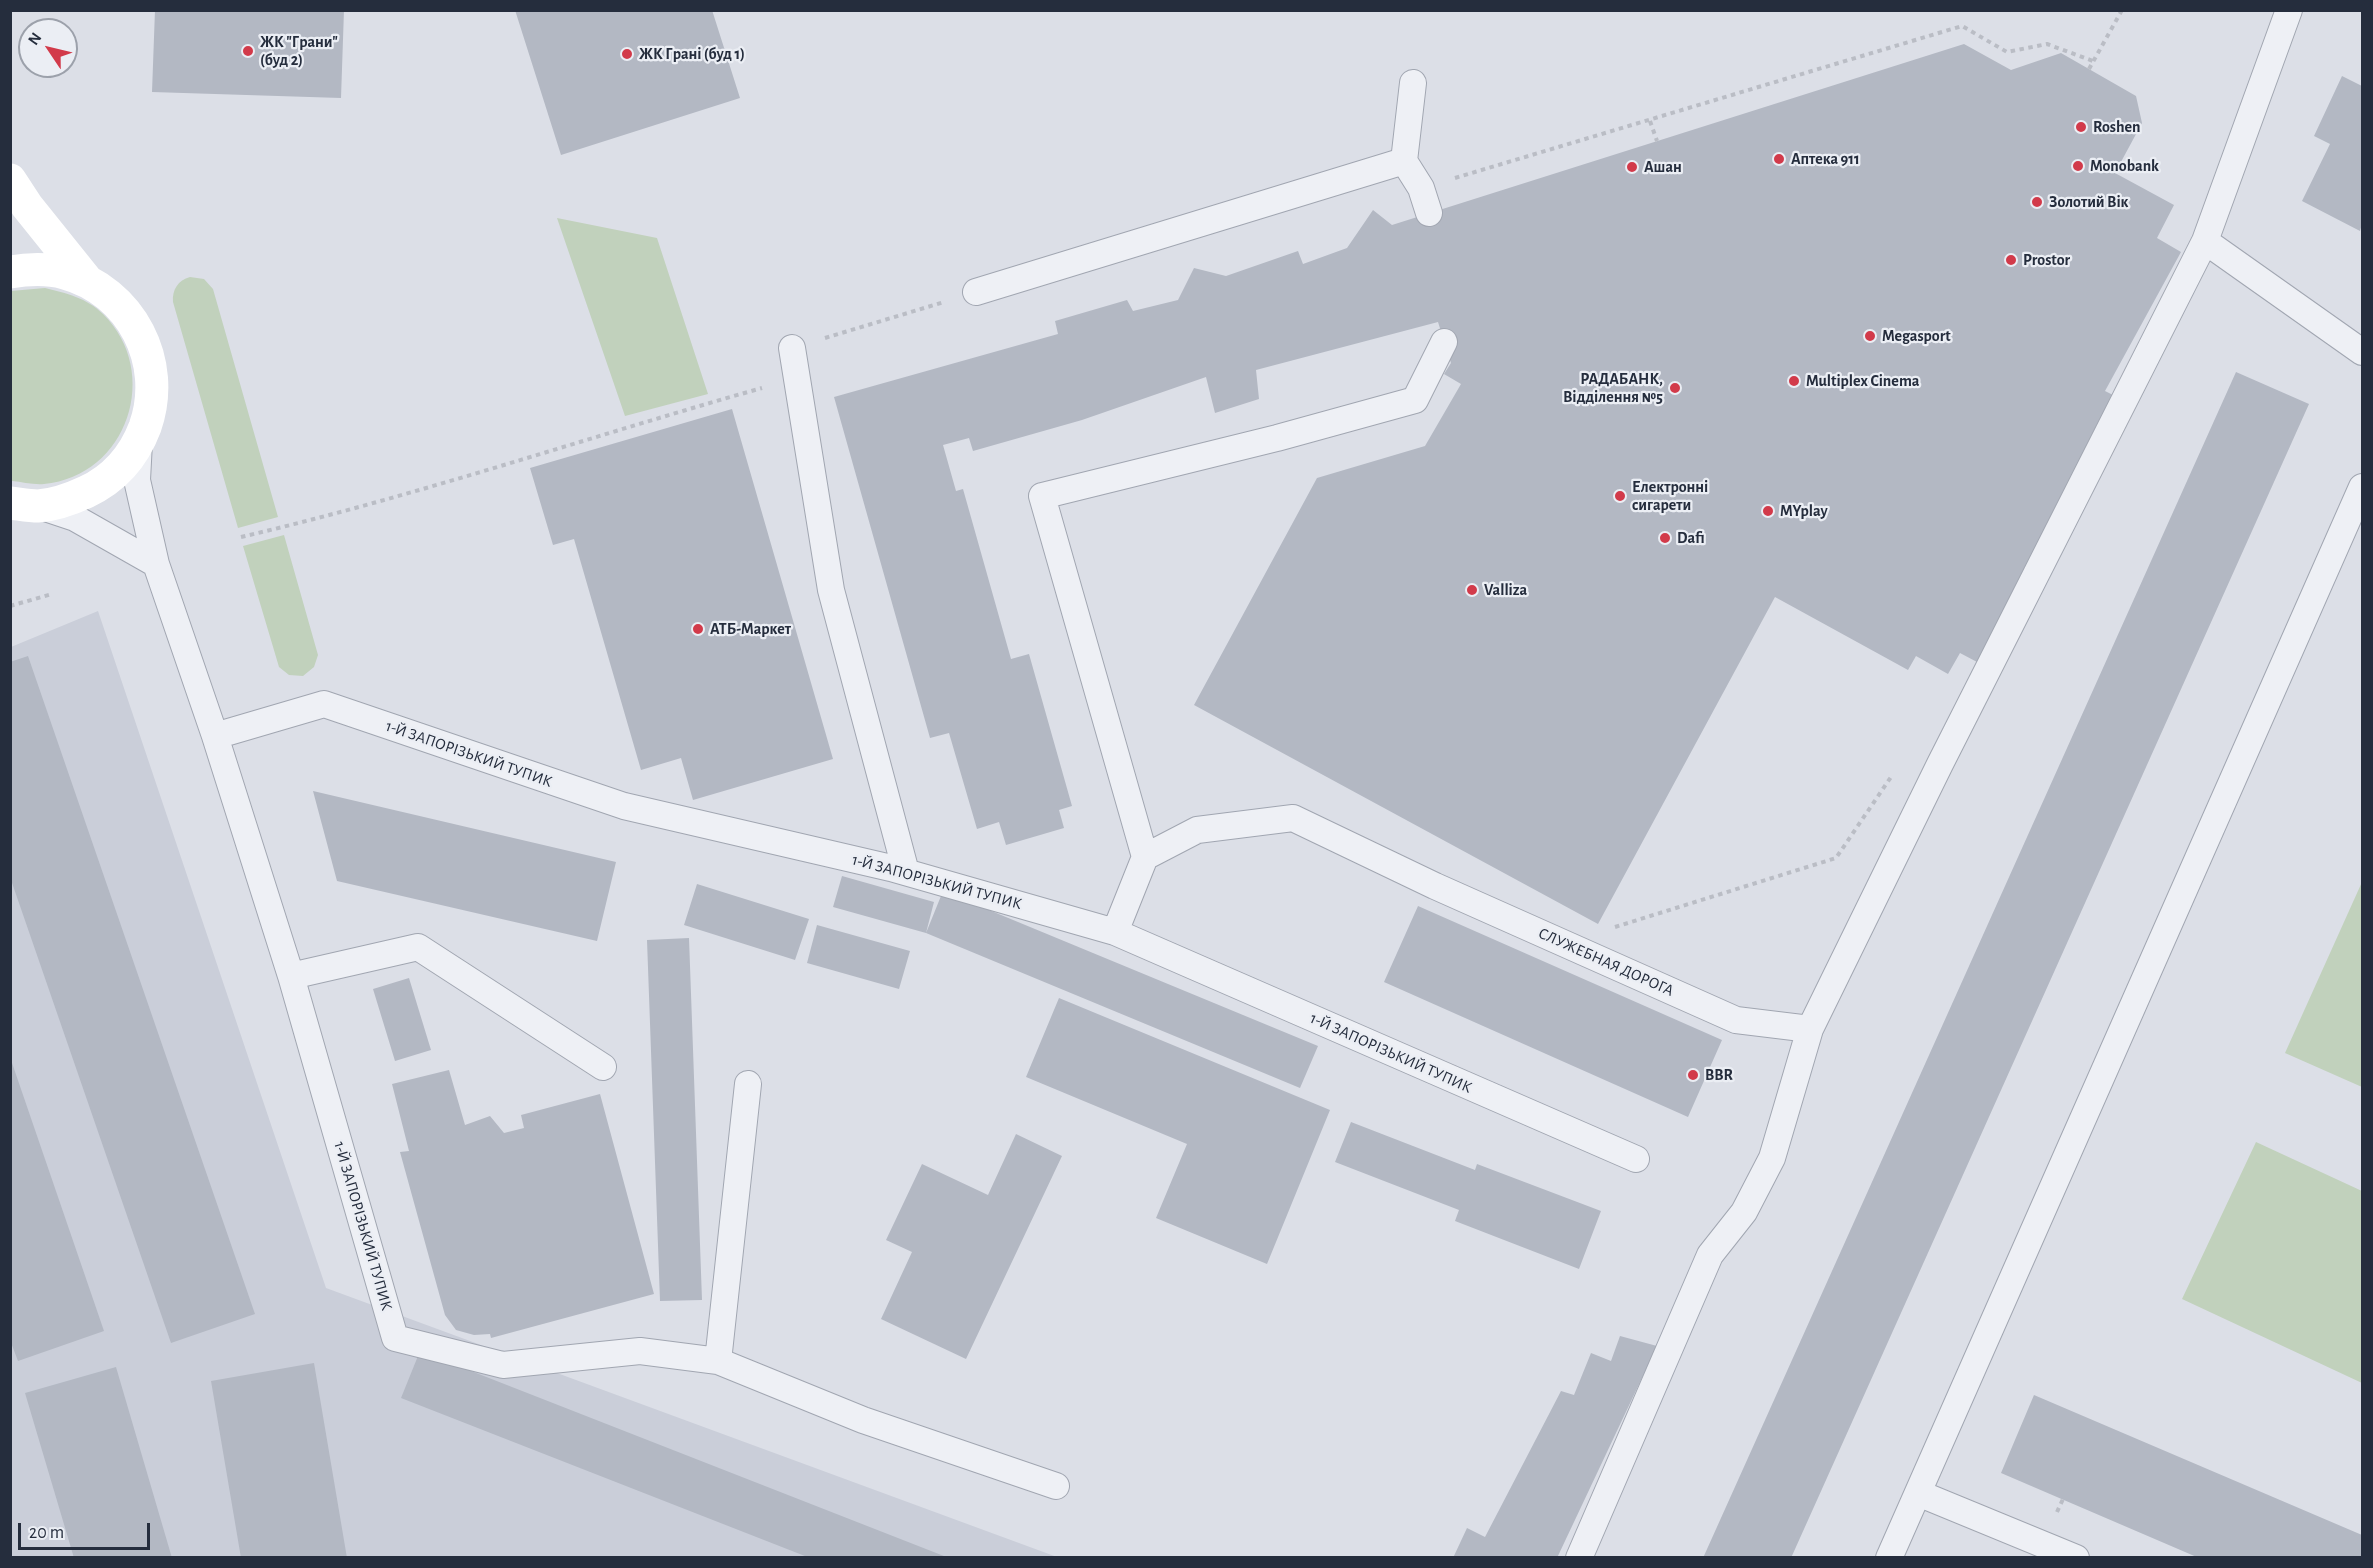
<!DOCTYPE html>
<html>
<head>
<meta charset="utf-8">
<style>
  body { margin:0 }
  #map { position:relative; width:2373px; height:1568px; overflow:hidden; background:#dcdfe7; font-family:"Alegreya Sans",sans-serif }
  canvas { display:block }
  .frame { position:absolute; inset:0; border:12px solid #252d3d; pointer-events:none }
  .north { position:absolute; left:18px; top:18px; width:60px; height:60px; box-sizing:border-box; background:#ebeef4; border:2px solid #9ca1ab; border-radius:50%; rotate:305deg; font-size:16px; font-weight:700; line-height:24px; text-align:center; color:#252d3d }
  .north::after { content:''; display:block; margin:auto; width:21px; height:27px; background:#d23a4a; clip-path:polygon(50% 0,100% 100%,50% 72%,0 100%) }
  .scale { position:absolute; left:18px; top:1523px; width:132px; height:27px; box-sizing:border-box; border:3px solid #252d3d; border-top:0; padding-left:8px; font-size:18px; line-height:21px; white-space:nowrap; color:#252d3d; -webkit-text-stroke:4px #ebeef4; paint-order:stroke }
</style>
</head>
<body>
<div id="map">
<canvas width="2373" height="1568"></canvas>
<div class="frame"></div>
<div class="north">N</div>
<div class="scale">20 m</div>
</div>
<script>
const context = document.querySelector('canvas').getContext('2d');
context.lineJoin = 'round';
function fillPath(path, color) { context.fillStyle = color; context.fill(path, 'evenodd'); }
function strokePath(path, color, width, dash) { context.strokeStyle = color; context.lineWidth = width; context.lineCap = dash ? 'butt' : 'round'; context.setLineDash(dash || []); context.stroke(path); }
function label(font, color, halo, rows, align = 'center') {
  context.font = font + ' "Alegreya Sans",sans-serif'; context.lineWidth = 4.5; context.setLineDash([]); context.textBaseline = 'middle'; context.strokeStyle = halo; context.fillStyle = color; for (const [text, x, y, turn = 0] of rows) {
    context.save(); context.translate(x, y); context.rotate((+turn || 0) * Math.PI / 180); context.textAlign = isNaN(turn) ? turn : align; if (halo) context.strokeText(text, 0, 0); context.fillText(text, 0, 0); context.restore();
  }
}
fillPath(new Path2D(`
  M98,611L326,1288L1057,1557L11,1558V647Z`), '#caced9');
fillPath(new Path2D(`
  M557,218L657,238L708,394L625,416Z
  M190,277L204,279L213,289L278,517L238,528L173,302C172,290 178,280 190,277Z
  M45,288C66,293 87,298 103,314C162,372 128,476 44,484C34,485 22,482 12,481L11,291Z
  M284,535L318,655L314,667L303,676L289,675L279,667L243,546Z
  M2362,882V1087L2285,1053Z
  M2256,1142L2362,1191V1383L2182,1299Z`), '#c1d1bc');
fillPath(new Path2D(`
  M155,10H344L341,98L152,92Z
  M515,10H712L740,98L561,155Z
  M1964,44L2011,70L2061,53L2136,96L2142,123L2115,173L2174,205L2157,238L2181,252L2105,391L2121,399L1977,662L1960,653L1948,674L1916,656L1908,670L1775,597L1598,924L1194,705L1317,478L1425,446L1461,384L1444,374L1451,363L1438,322L1256,370L1259,399L1215,413L1206,377L1082,420L973,451L969,438L943,445L956,491L963,489L1011,659L1029,654L1072,806L1059,810L1064,828L1006,845L999,822L977,829L949,733L930,738L834,397L1058,334L1055,321L1127,300L1133,311L1178,300L1194,268L1226,276L1298,251L1303,264L1347,248L1373,210L1392,225Z
  M2342,76L2362,86V224L2360,231L2302,201L2330,144L2314,136Z
  M2236,372L2309,404L1791,1558H1703Z
  M732,409L833,759L693,800L681,758L641,770L574,539L553,545L530,468Z
  M28,656L255,1314L171,1343L10,877V662Z
  M313,791L616,862L597,941L337,881Z
  M842,876L934,902L926,933L833,907Z
  M697,884L809,919L795,960L684,925Z
  M943,891L1318,1046L1300,1088L926,933Z
  M1418,906L1722,1040L1688,1117L1384,982Z
  M817,925L910,951L899,989L807,963Z
  M689,938L702,1300L660,1301L647,940Z
  M409,978L431,1050L395,1061L373,989Z
  M1059,998L1330,1110L1267,1264L1156,1218L1187,1144L1026,1077Z
  M11,1060L104,1331L18,1361L10,1340Z
  M449,1070L465,1125L490,1116L504,1133L524,1128L521,1115L600,1094L654,1294L491,1338L490,1334L474,1335L456,1330L445,1315L400,1152L409,1151L392,1084Z
  M1351,1122L1475,1170L1477,1164L1601,1211L1579,1269L1455,1221L1459,1210L1335,1162Z
  M1016,1134L1062,1156L966,1359L881,1319L912,1252L886,1240L922,1164L988,1195Z
  M1620,1336L1657,1346L1557,1558H1453L1467,1528L1485,1537L1561,1391L1574,1395L1591,1353L1611,1361Z
  M420,1351L949,1558H810L401,1398Z
  M314,1363L347,1558H241L211,1381Z
  M116,1367L172,1558H74L25,1393Z
  M2034,1395L2362,1535V1558H2199L2001,1473Z`), '#b3b8c3');
const lane = new Path2D(`
  M1413,83L1404,161L1421,188L1429,213
  M2205,241L2362,352
  M976,292L1404,161
  M792,348L831,590L906,872
  M139,442L137,480L156,564L215,736L291,976L395,1338L503,1365L640,1351L718,1361L863,1420L1056,1486
  M39,506L75,518L156,564
  M215,736L324,704L624,806L891,868L1115,932L1636,1159
  M1145,857L1197,830L1293,818L1435,886L1736,1020L1810,1029
  M1115,932L1145,857L1042,496L1277,438L1415,400L1444,342
  M291,976L418,947L603,1067
  M718,1361L748,1084
  M1918,1493L2076,1558
  M1579,1558L1710,1255L1744,1212L1772,1158L1810,1029L1940,764L2205,241L2289,10
  M1889,1558L2362,487`);
strokePath(lane, '#a1a6b1', 28);
strokePath(new Path2D(`
  M2089,69L2122,10
  M1650,121L1657,141
  M1455,178L1962,26L2007,52L2047,44L2093,61
  M825,338L944,302
  M241,537C417,496 588,437 762,388
  M10,606L52,594
  M1615,927L1836,858L1891,777
  M2057,1512L2063,1499`), '#babdc5', 4, [4.5, 4.5]);
strokePath(lane, '#eef0f5', 26);
strokePath(new Path2D(`
  M10,180L27,206L88,282
  M10,272C28,269 47,268 65,273C131,291 168,362 145,427C134,456 114,479 86,492C71,499 54,505 38,506C29,506 19,504 10,503`), '#fff', 33);
for (const [x, y, r, color] of [
  [248,51,6,"#d23a4a"],
  [627,54,6,"#d23a4a"],
  [2081,127,6,"#d23a4a"],
  [1779,159,6,"#d23a4a"],
  [2078,166,6,"#d23a4a"],
  [1632,167,6,"#d23a4a"],
  [2037,202,6,"#d23a4a"],
  [2011,260,6,"#d23a4a"],
  [1870,336,6,"#d23a4a"],
  [1794,381,6,"#d23a4a"],
  [1675,388,6,"#d23a4a"],
  [1620,496,6,"#d23a4a"],
  [1768,511,6,"#d23a4a"],
  [1665,538,6,"#d23a4a"],
  [1472,590,6,"#d23a4a"],
  [698,629,6,"#d23a4a"],
  [1693,1075,6,"#d23a4a"]
]) { const dot = new Path2D(); dot.arc(x, y, r, 0, 2 * Math.PI); context.fillStyle = color; context.fill(dot); strokePath(dot, '#ebeef4', 2); }
label('bold 16px', '#252d3d', '#ebeef4', [
  ["ЖК \"Грани\"",260,42],
  ["(буд 2)",260,60],
  ["ЖК Грані (буд 1)",639,54],
  ["Roshen",2093,127],
  ["Аптека 911",1791,159],
  ["Monobank",2090,166],
  ["Ашан",1644,167],
  ["Золотий Вік",2049,202],
  ["Prostor",2023,260],
  ["Megasport",1882,336],
  ["РАДАБАНК,",1663,379,"right"],
  ["Відділення №5",1663,397,"right"],
  ["Multiplex Cinema",1806,381],
  ["Електронні",1632,487],
  ["сигарети",1632,505],
  ["MYplay",1780,511],
  ["Dafi",1677,538],
  ["Valliza",1484,590],
  ["АТБ-Маркет",710,629],
  ["BBR",1705,1075]
], 'left');
label('16px', '#252d3d', '#ebeef4', [
  ["1-Й ЗАПОРІЗЬКИЙ ТУПИК",469,754,19],
  ["1-Й ЗАПОРІЗЬКИЙ ТУПИК",937,882,15],
  ["СЛУЖЕБНАЯ ДОРОГА",1606,962,24],
  ["1-Й ЗАПОРІЗЬКИЙ ТУПИК",1391,1053,24],
  ["1-Й ЗАПОРІЗЬКИЙ ТУПИК",363,1226,74]
]);
</script>
</body>
</html>
